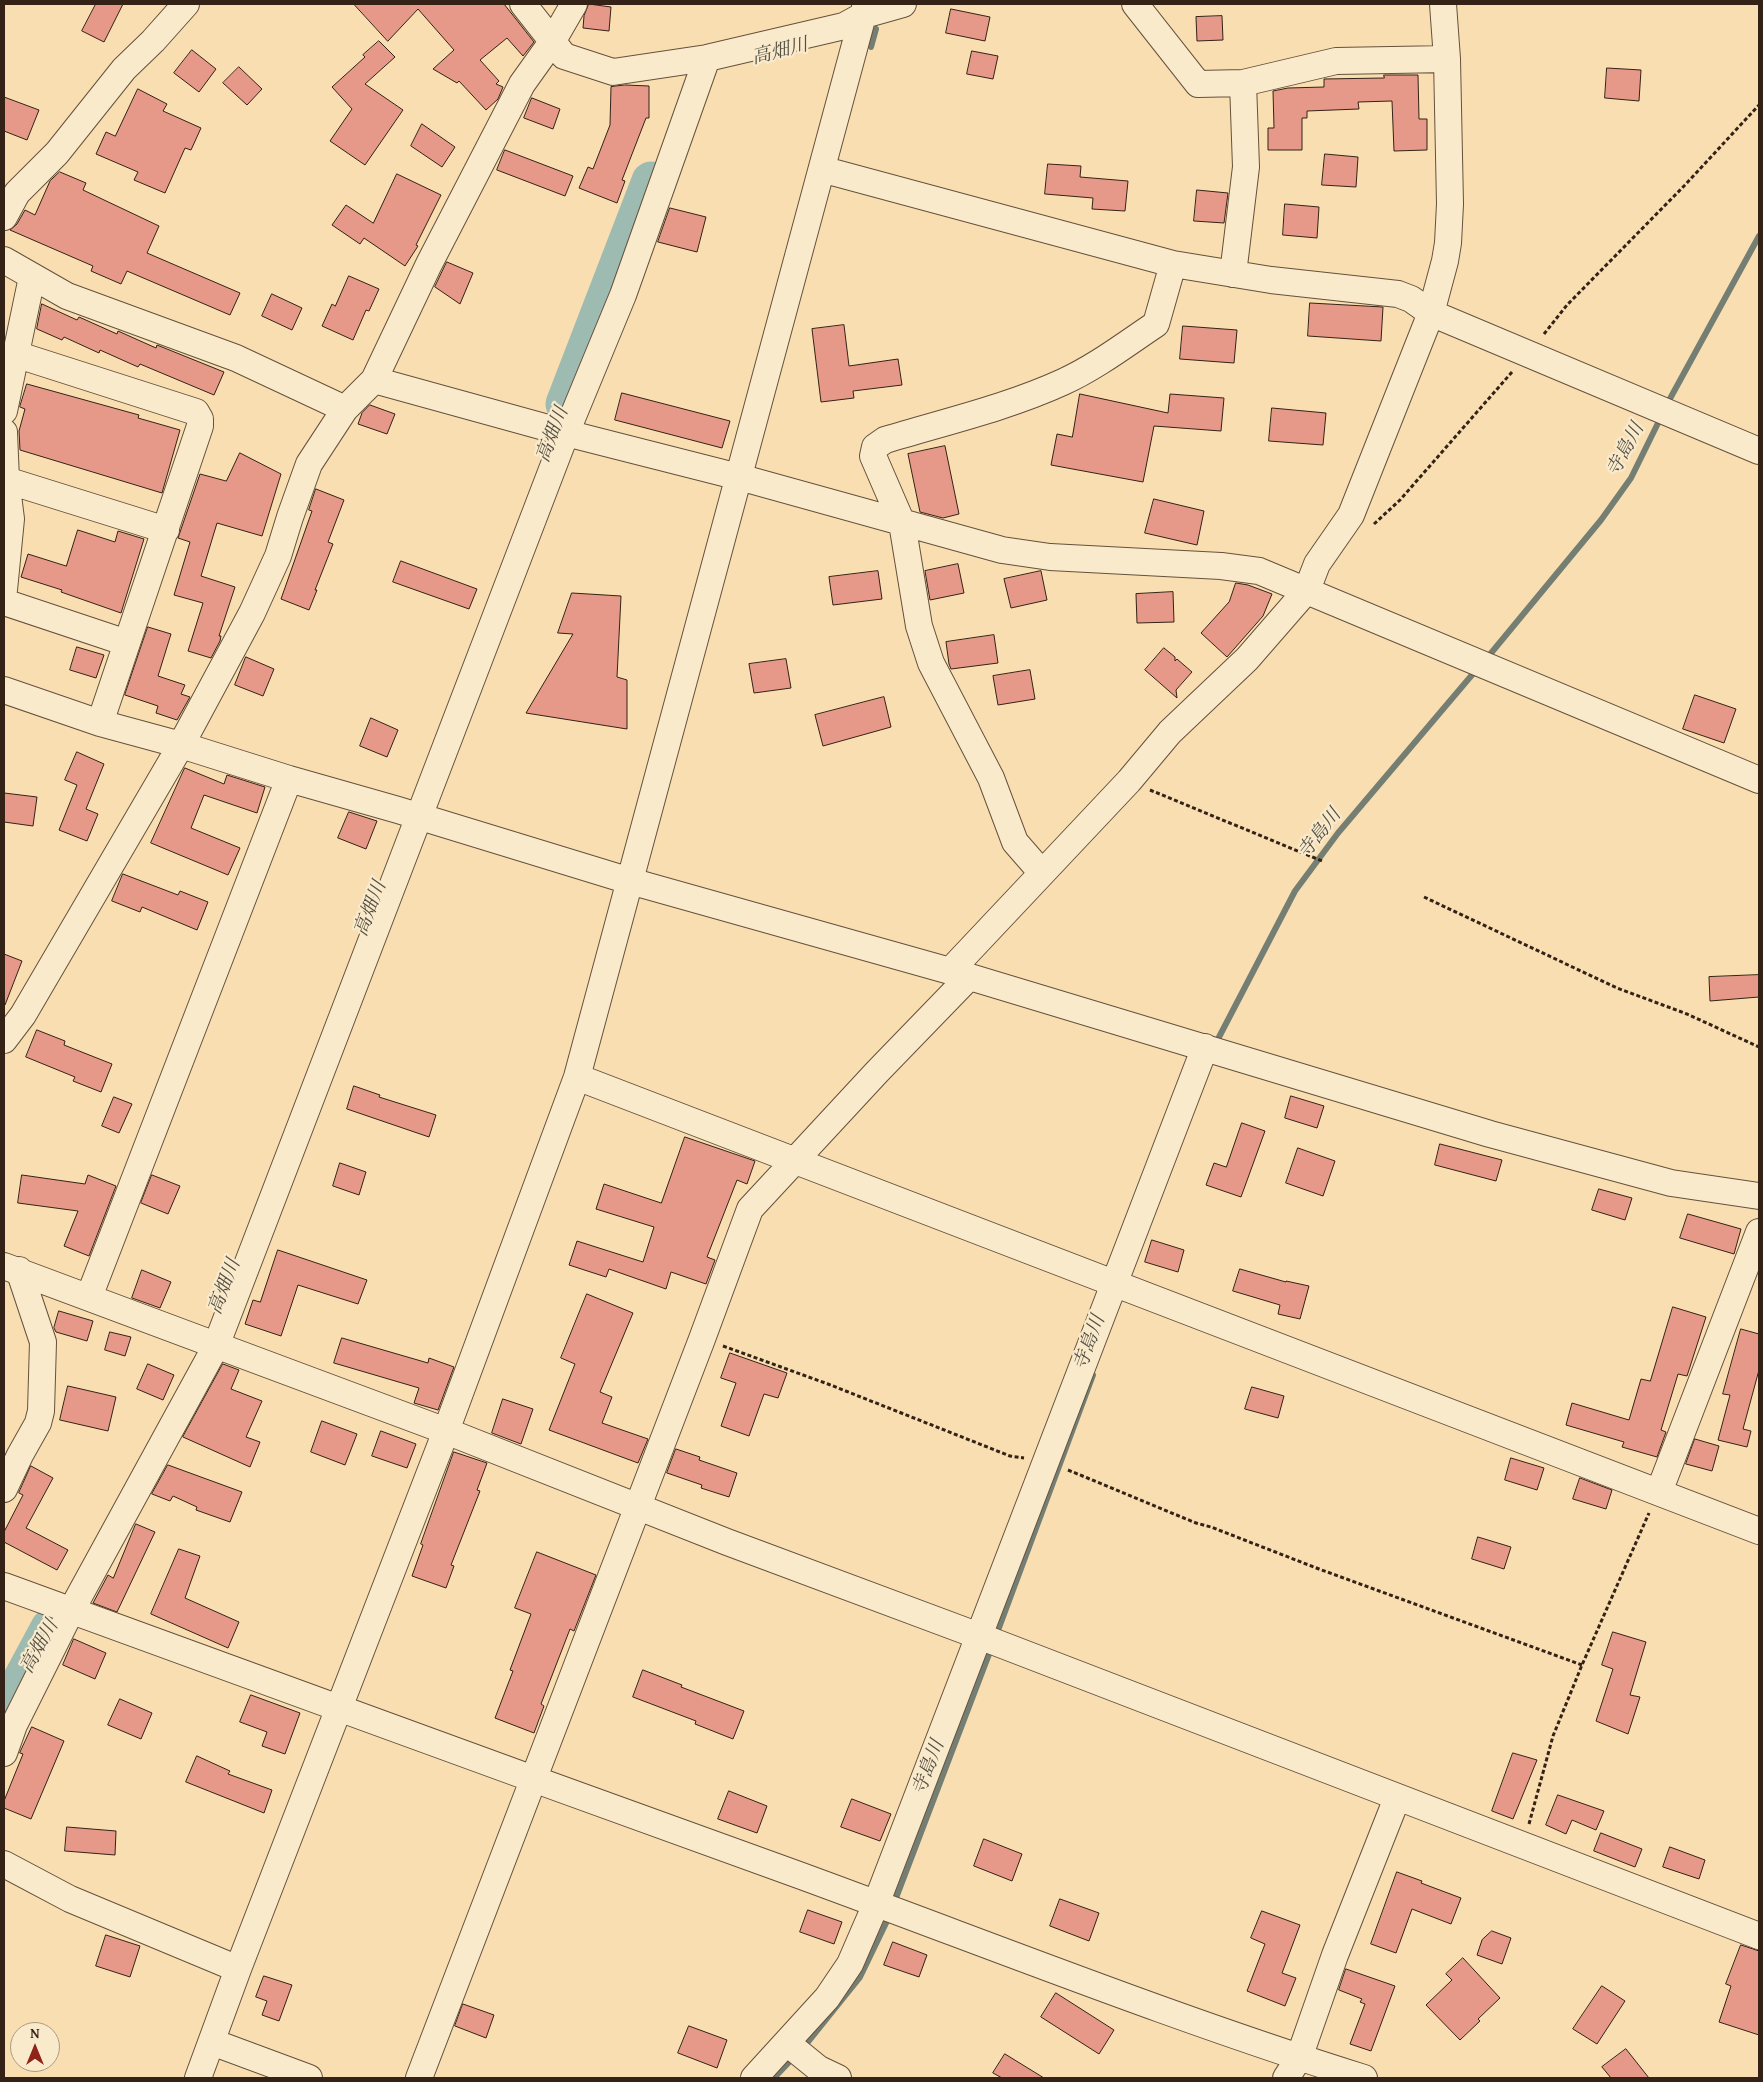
<!DOCTYPE html>
<html>
<head>
<meta charset="utf-8">
<style>
  body { margin:0 }
  #map { position:relative; width:1763px; height:2082px; overflow:hidden; background:#f8deb0; font-family:"Gentium Book Plus",serif }
  canvas { display:block }
  .frame { position:absolute; inset:0; border:5px solid #342216; pointer-events:none }
  .north { position:absolute; left:10px; top:2022px; width:50px; height:50px; box-sizing:border-box; background:#faeacc; border:1px solid #ab9a83; border-radius:50%; rotate:0deg; font-size:14px; font-weight:700; line-height:20px; text-align:center; color:#342216 }
  .north::after { content:''; display:block; margin:auto; width:18px; height:22px; background:#8f2418; clip-path:polygon(50% 0,100% 100%,50% 72%,0 100%) }
</style>
</head>
<body>
<div id="map">
<canvas width="1763" height="2082"></canvas>
<div class="frame"></div>
<div class="north">N</div>
</div>
<script>
const context = document.querySelector('canvas').getContext('2d');
context.lineJoin = 'round';
function strokePath(path, color, width, dash) { context.strokeStyle = color; context.lineWidth = width; context.lineCap = dash ? 'butt' : 'round'; context.setLineDash(dash || []); context.stroke(path); }
function fillPath(path, color) { context.fillStyle = color; context.fill(path, 'evenodd'); }
function label(font, color, halo, rows, align = 'center') {
  context.font = font + ' "Gentium Book Plus","Noto Serif JP",serif'; context.lineWidth = 4.5; context.setLineDash([]); context.textBaseline = 'middle'; context.strokeStyle = halo; context.fillStyle = color; for (const [text, x, y, turn = 0] of rows) {
    context.save(); context.translate(x, y); context.rotate((+turn || 0) * Math.PI / 180); context.textAlign = isNaN(turn) ? turn : align; if (halo) context.strokeText(text, 0, 0); context.fillText(text, 0, 0); context.restore();
  }
}
strokePath(new Path2D(`
  M871,47L876,29
  M1666,406L1759,236
  M1487,658L1601,520L1631,478L1662,415
  M1218,1039L1295,891L1338,833L1477,669
  M997,1633L1093,1375
  M896,1898L991,1649
  M803,2048L860,1977L887,1921
  M774,2078L794,2057`), '#747e73', 6);
strokePath(new Path2D(`
  M565,404L651,181
  M4,1723L14,1695L50,1628`), '#9ebbb1', 39);
const building = new Path2D(`
  M96,4H123L104,42L82,31Z
  M354,4H504L534,42L523,56L507,38L480,60L499,81L496,84L503,87L498,99L486,110L459,81L457,83L433,69L454,50L418,9L388,41Z
  M589,4L611,7L609,31L583,28L584,16Z
  M951,9L990,17L985,41L946,33Z
  M1222,16L1223,40L1197,41L1196,17Z
  M379,41L395,57L365,84L403,110L365,165L330,141L352,109L332,87L365,57L363,55Z
  M192,50L216,69L199,92L174,73Z
  M972,51L998,56L993,79L967,74Z
  M239,67L262,89L247,105L223,83Z
  M1607,68L1641,70L1639,101L1605,98Z
  M1384,75H1418L1419,119H1427V150L1394,151L1392,101L1358,102L1359,109L1307,111V118H1302V150H1268V128H1274L1273,91L1288,88L1324,87V79L1384,78Z
  M625,85L649,86V118H646L622,180L625,181L617,203L579,188L588,167L593,169L610,125L611,87Z
  M138,89L167,104L163,111L201,128L191,150L185,148L165,193L134,180L138,172L96,154L106,132L115,136Z
  M4,97L39,110L27,140L4,131Z
  M532,98L560,109L553,129L524,118Z
  M422,124L455,147L442,167L411,146Z
  M505,150L573,176L565,196L497,170Z
  M1325,154L1358,157L1356,187L1322,185Z
  M1048,164L1081,166L1080,177L1128,181L1125,211L1092,209L1093,198L1045,194Z
  M60,172L86,183L83,190L159,226L147,253L240,293L230,315L127,271L121,284L91,271L93,266L10,230L17,224L25,210L35,215L50,181Z
  M397,174L441,195L416,245L418,246L405,266L364,238L360,244L332,225L346,205L373,223Z
  M1197,190L1228,193L1224,223L1194,221Z
  M1285,204L1319,207L1317,238L1283,235Z
  M670,208L706,217L697,252L658,242Z
  M447,262L473,273L460,304L435,287Z
  M349,276L379,289L369,311L366,310L353,340L322,326L332,304L335,306Z
  M272,294L302,308L292,330L262,316Z
  M1310,303L1383,307L1381,341L1308,336Z
  M42,304L77,320L79,317L117,334L118,331L156,348L157,345L224,372L214,395L140,364L138,367L100,350L99,353L64,337L62,340L37,329Z
  M844,325L849,366L898,359L902,385L853,391L854,398L821,402L812,329Z
  M1183,326L1237,330L1234,363L1180,359Z
  M27,384L139,415L138,418L180,430L162,493L20,450L19,431L25,409L20,407Z
  M622,393L730,421L722,448L615,420Z
  M1080,394L1168,413L1170,394L1224,398L1221,431L1154,426L1143,482L1051,465L1057,434L1072,437Z
  M370,405L395,414L387,434L358,424L362,413Z
  M1272,408L1326,413L1323,445L1269,441Z
  M945,446L959,514L943,518L920,512L908,454Z
  M240,453L281,474L262,536L217,523L201,576L235,587L219,636H221L220,641L211,658L188,651L203,603L174,595L190,542L178,538L200,474L226,481Z
  M316,489L344,500L328,542L333,544L315,590H317L309,610L281,599L312,511L309,510Z
  M1154,499L1204,511L1197,545L1145,533Z
  M78,530L115,542L118,531L144,539L121,613L61,592L62,590L21,577L28,554L66,566Z
  M401,561L477,589L469,609L393,582Z
  M958,564L964,593L930,600L925,571Z
  M878,571L882,599L833,605L829,577Z
  M1041,571L1047,600L1011,608L1004,579Z
  M1236,583L1248,585L1272,594L1263,616L1227,657L1201,633L1229,602Z
  M1173,592L1174,622L1137,623L1136,594Z
  M572,593L621,596L617,677L627,680V729L526,713L573,634L558,633Z
  M148,627L171,634L158,676L185,685L181,694L190,697L177,720L156,713L158,706L125,695Z
  M994,635L998,663L951,669L949,664L946,642Z
  M77,647L104,655L96,678L70,670Z
  M1164,648L1175,657V661L1177,659L1192,672L1176,690L1177,698L1145,670Z
  M246,657L274,669L263,696L235,685Z
  M786,659L791,688L754,693L749,664Z
  M1030,670L1035,699L998,705L993,676Z
  M1695,695L1736,709L1724,743L1683,729Z
  M884,697L891,727L823,746L815,715Z
  M371,718L398,730L387,757L360,746Z
  M77,752L104,764L86,809L98,814L87,841L59,830L77,785L65,780Z
  M185,768L224,784L227,775L265,787L257,813L204,795L191,828L240,848L228,875L151,843Z
  M4,793L37,797L33,826L4,822Z
  M349,812L377,821L366,849L338,838Z
  M123,874L178,895L180,891L208,902L197,930L142,907L140,912L112,901Z
  M4,954L22,961L5,1005H4Z
  M1759,975V997L1710,1001L1709,977Z
  M37,1030L65,1041L64,1045L112,1064L101,1092L73,1081L75,1077L26,1057Z
  M354,1086L380,1095L379,1097L436,1115L429,1137L347,1109Z
  M1291,1096L1324,1106L1317,1128L1285,1118Z
  M114,1097L132,1104L119,1133L102,1126Z
  M1242,1123L1265,1131L1241,1197L1206,1185L1214,1163L1226,1167Z
  M685,1137L755,1161L747,1184L737,1180L707,1257L715,1260L706,1284L671,1272L666,1289L609,1269L606,1277L569,1265L577,1241L643,1262L654,1227L596,1209L604,1184L661,1203Z
  M1440,1144L1502,1160L1496,1181L1435,1165Z
  M1298,1148L1335,1161L1323,1196L1286,1183Z
  M340,1163L366,1172L359,1195L333,1186Z
  M22,1175L85,1184L88,1175L116,1186L89,1256L64,1246L78,1211L18,1203Z
  M152,1175L180,1186L168,1214L141,1203Z
  M1599,1189L1632,1198L1625,1220L1592,1210Z
  M1688,1214L1741,1229L1734,1254L1680,1238Z
  M1152,1240L1184,1250L1178,1272L1145,1262Z
  M278,1250L367,1280L358,1304L298,1285L281,1336L245,1324L253,1300L260,1302Z
  M1240,1269L1286,1282V1281L1309,1286L1300,1319L1278,1314L1280,1305L1233,1291Z
  M142,1270L171,1282L160,1308L132,1298Z
  M587,1294L633,1313L600,1392L612,1397L602,1423L648,1439L638,1463L549,1430L575,1364L561,1358Z
  M1673,1307L1706,1317L1687,1376L1678,1374L1661,1430L1666,1432L1657,1457L1622,1447L1624,1442L1566,1425L1572,1403L1629,1420L1641,1379L1650,1381Z
  M59,1311L93,1321L87,1341L56,1332L54,1328Z
  M1741,1329L1759,1334V1370L1743,1429L1751,1431L1747,1447L1718,1440L1730,1395L1723,1394Z
  M110,1332L131,1337L125,1356L105,1350Z
  M342,1338L428,1363L429,1358L454,1367L438,1410L414,1403L419,1388L334,1363Z
  M730,1353L787,1373L778,1398L764,1394L749,1436L721,1426L736,1383L721,1378Z
  M148,1364L174,1375L163,1400L137,1389Z
  M223,1364L239,1370L231,1389L262,1401L246,1437L260,1442L250,1467L183,1437Z
  M68,1386L116,1397L108,1431L60,1420Z
  M1252,1387L1284,1396L1278,1418L1245,1409Z
  M503,1399L533,1409L521,1444L492,1433Z
  M322,1421L357,1434L345,1465L311,1452Z
  M381,1431L416,1444L407,1468L372,1456Z
  M1695,1439L1719,1446L1712,1471L1686,1464Z
  M676,1449L700,1457L699,1460L737,1473L729,1497L701,1488L702,1485L667,1473Z
  M454,1452L487,1463L477,1490L480,1491L451,1565L454,1566L446,1588L412,1576L423,1545L421,1544Z
  M1511,1458L1544,1468L1537,1490L1505,1480Z
  M168,1465L242,1492L230,1522L196,1510L197,1507L173,1496L170,1501L152,1494Z
  M31,1466L53,1478L26,1528L68,1550L57,1570L4,1542V1532L23,1495L19,1493Z
  M1580,1478L1612,1490L1606,1509L1573,1499Z
  M136,1524L155,1532L117,1612L93,1603L108,1575L113,1578Z
  M1478,1537L1511,1547L1504,1569L1472,1559Z
  M179,1549L200,1556L185,1598L239,1622L228,1648L151,1614Z
  M537,1552L596,1575L574,1631L570,1629L541,1704L544,1706L534,1733L495,1718L513,1671L510,1670L531,1614L515,1608Z
  M1613,1632L1646,1642L1630,1695L1640,1697L1628,1734L1596,1721L1613,1669L1602,1665Z
  M74,1639L106,1653L95,1679L63,1665Z
  M643,1670L682,1685L681,1687L744,1711L733,1739L695,1724L696,1721L633,1697Z
  M251,1695L300,1713L285,1754L262,1746L267,1732L240,1722Z
  M120,1699L152,1713L141,1739L108,1725Z
  M32,1727L64,1741L31,1819L4,1808V1801L23,1754L20,1753Z
  M1513,1753L1537,1760L1513,1819L1492,1811Z
  M197,1756L230,1771L228,1774L272,1790L264,1813L186,1782Z
  M729,1791L767,1806L757,1833L718,1819Z
  M1558,1795L1604,1811L1596,1830L1572,1820L1566,1834L1546,1825Z
  M852,1799L891,1814L880,1841L841,1827Z
  M67,1827L116,1831L115,1855L65,1851Z
  M1601,1833L1642,1849L1635,1867L1594,1851Z
  M984,1839L1022,1854L1012,1881L974,1866Z
  M1670,1847L1705,1860L1699,1879L1663,1867Z
  M1397,1872L1422,1881L1421,1883L1461,1898L1451,1924L1412,1909L1396,1953L1371,1944Z
  M1060,1899L1099,1913L1089,1941L1050,1926Z
  M808,1910L842,1922L834,1944L800,1932Z
  M1262,1911L1300,1925L1282,1973L1296,1978L1285,2006L1247,1991L1265,1944L1251,1938Z
  M1492,1931L1511,1938L1502,1964L1477,1955L1482,1940Z
  M106,1935L140,1946L130,1977L96,1966Z
  M893,1942L927,1955L919,1977L884,1965Z
  M1741,1945L1759,1951V2035L1719,2022L1731,1986L1726,1984Z
  M1463,1958L1500,1998L1478,2019L1480,2021L1460,2040L1426,2005L1452,1980L1446,1974Z
  M1346,1969L1395,1986L1371,2051L1350,2044L1365,2004L1360,2002L1362,1999L1339,1990Z
  M264,1976L292,1985L279,2021L262,2015L267,2001L256,1997Z
  M1602,1986L1625,2001L1597,2044L1573,2029Z
  M1056,1993L1114,2030L1099,2054L1041,2017Z
  M463,2004L494,2015L486,2038L455,2026Z
  M689,2026L727,2040L717,2068L678,2053Z
  M1626,2049L1649,2078H1611L1602,2067Z
  M1005,2054L1044,2078H1002L993,2073Z`);
fillPath(building, '#e69889');
strokePath(building, '#342216', 1);
const minor = new Path2D(`
  M523,4L564,56L613,72L707,58L844,26L864,15L903,4
  M1135,4L1198,84L1243,83L1336,61L1447,59
  M824,167L832,172L1173,264L1271,280L1398,294L1411,299L1431,313L1759,451
  M4,217L17,193L57,153L124,69L153,41L186,4
  M4,260L67,296L236,358L345,409
  M1233,274L1246,167L1243,83
  M15,354L196,412L200,419V426L100,723
  M374,380L566,433L739,477L1002,550L1050,557L1221,566L1259,571L1759,780
  M4,411L32,277
  M4,432L6,480L11,519L4,590
  M6,480L166,530
  M4,602L127,643
  M4,690L100,723L181,745L289,779L398,810L630,881L950,971L1490,1134L1671,1183L1759,1196
  M1042,873L1015,842L991,778L931,663L919,626L902,523L873,456L875,447L885,440C944,422 1006,408 1063,382C1096,367 1126,344 1156,324L1173,264
  M950,971L1129,781L1170,732L1247,659L1307,590L1317,564L1351,515L1431,313L1445,261L1448,243L1450,204L1447,59L1443,4
  M4,1040L23,1015L181,745L252,613L278,556L290,517L309,464L345,409L374,380L429,264L522,84L552,42L574,4
  M577,1077L1759,1531
  M4,1266L446,1431L727,1542L979,1636L1759,1936
  M89,1297L289,779
  M4,1489L20,1455L38,1423L41,1411L43,1342L19,1270
  M1659,1492L1759,1232
  M4,1586C267,1684 532,1778 796,1874C985,1943 1172,2018 1364,2078
  M4,1753L14,1725L71,1611L216,1346L566,433L623,295L707,58
  M4,1864L70,1899L238,1969
  M212,2042L309,2078
  M787,2043L819,2069L838,2078
  M198,2078L238,1969L446,1431L577,1077L866,4
  M419,2078L702,1339L750,1209L877,1072L969,977
  M754,2078L827,1998L850,1964L876,1904L1205,1047
  M1286,2078L1299,2058L1335,1955L1397,1798`);
strokePath(minor, '#65513c', 28);
strokePath(new Path2D(`
  M1544,334L1567,305L1685,185L1759,105
  M1374,524L1400,500L1512,372
  M1150,790L1322,861
  M1424,897L1617,988L1687,1014L1759,1047
  M723,1346L828,1384L1010,1456L1024,1458
  M1068,1470L1196,1523L1211,1527L1319,1569L1582,1665
  M1529,1824L1553,1736L1582,1665L1649,1513`), '#342216', 3, [4, 2.5]);
strokePath(minor, '#faeacc', 26);
label('italic 19px', '#545044', '#faeacc', [
  ["高畑川",780,52,-14],
  ["高畑川",553,435,-69],
  ["寺島川",1626,450,-62],
  ["寺島川",1320,834,-52],
  ["高畑川",371,909,-69],
  ["高畑川",225,1287,-69],
  ["寺島川",1090,1343,-70],
  ["高畑川",40,1647,-61],
  ["寺島川",929,1768,-69]
]);
</script>
</body>
</html>
